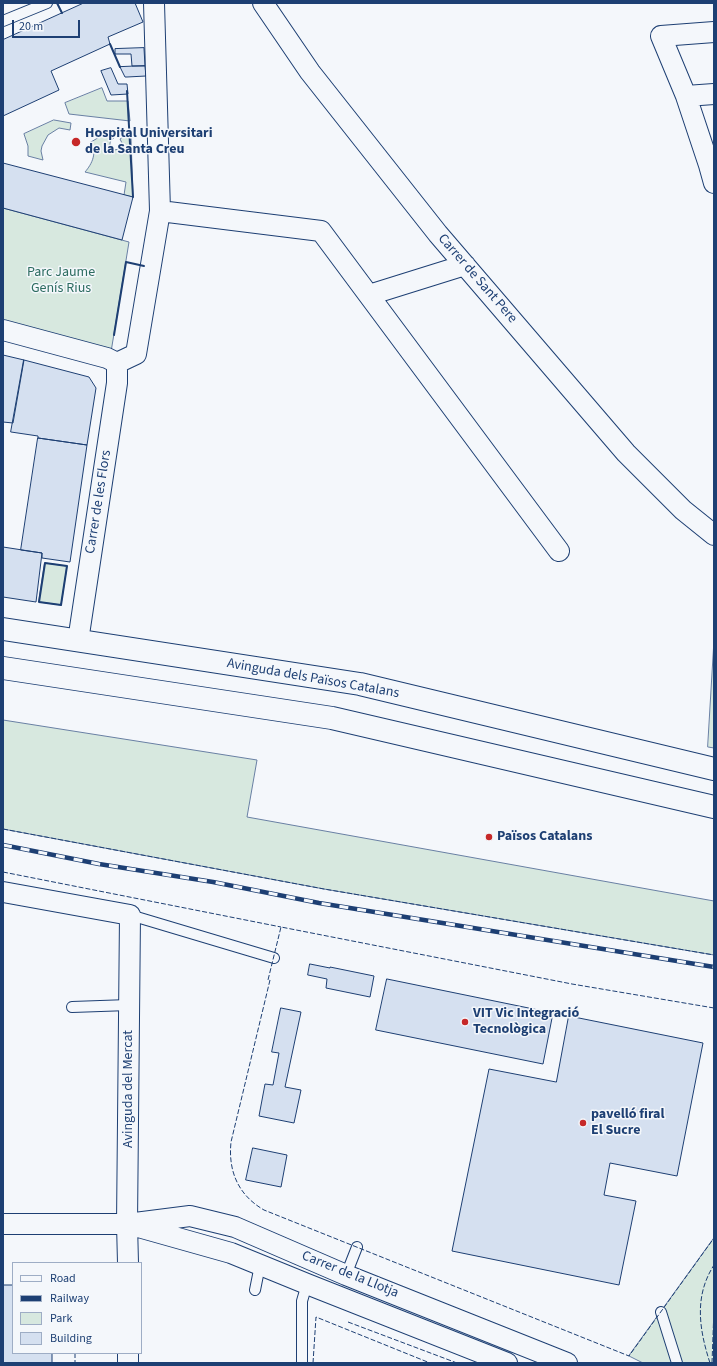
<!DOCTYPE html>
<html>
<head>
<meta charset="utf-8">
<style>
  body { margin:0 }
  #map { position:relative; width:717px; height:1366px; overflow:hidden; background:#f4f7fb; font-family:"Source Sans 3",sans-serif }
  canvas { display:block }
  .frame { position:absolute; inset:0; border:4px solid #1d3f73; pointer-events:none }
  .legend { position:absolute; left:12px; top:1262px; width:130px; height:92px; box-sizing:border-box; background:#f4f7fb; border:1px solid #9eadc5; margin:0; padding:5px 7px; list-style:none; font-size:12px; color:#1d3f73 }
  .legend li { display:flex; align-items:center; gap:8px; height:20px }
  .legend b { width:20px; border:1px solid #9eadc5 }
  .scale { position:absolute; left:12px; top:20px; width:68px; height:18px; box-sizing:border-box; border:2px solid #1d3f73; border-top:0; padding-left:5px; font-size:12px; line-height:14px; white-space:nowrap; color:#1d3f73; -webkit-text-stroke:3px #f4f7fb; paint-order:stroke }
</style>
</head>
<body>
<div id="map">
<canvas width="717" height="1366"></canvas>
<div class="frame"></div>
<ul class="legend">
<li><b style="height:5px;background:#f4f7fb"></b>Road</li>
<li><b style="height:5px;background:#1d3f73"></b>Railway</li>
<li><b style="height:11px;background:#d7e8df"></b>Park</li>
<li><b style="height:11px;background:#d5e0f0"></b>Building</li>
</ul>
<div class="scale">20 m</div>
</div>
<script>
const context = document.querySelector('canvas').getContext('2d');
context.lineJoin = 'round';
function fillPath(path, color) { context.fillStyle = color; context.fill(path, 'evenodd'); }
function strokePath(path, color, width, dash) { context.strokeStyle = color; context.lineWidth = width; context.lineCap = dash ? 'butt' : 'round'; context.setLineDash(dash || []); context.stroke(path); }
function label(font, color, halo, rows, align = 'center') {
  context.font = font + ' "Source Sans 3",sans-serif'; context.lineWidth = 3; context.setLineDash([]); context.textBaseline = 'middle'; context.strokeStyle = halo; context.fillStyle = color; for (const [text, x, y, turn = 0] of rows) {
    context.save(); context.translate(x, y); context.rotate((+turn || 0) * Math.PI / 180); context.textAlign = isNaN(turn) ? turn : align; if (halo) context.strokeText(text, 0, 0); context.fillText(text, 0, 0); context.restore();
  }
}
const green = new Path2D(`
  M102,88L107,101H128L130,121L69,114L65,103Z
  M54,120L71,123L70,130L59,128L48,135L42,146L41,151L43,160L28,156V146L24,134Z
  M107,133L114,138C110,141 109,143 111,148C115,151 117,150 121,147L122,143L120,139L124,136L131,138L133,197L124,195L126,182L85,172C92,164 98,152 90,143Z
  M3,208L129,242L111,352L3,323Z
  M45,563L67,566L61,605L39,602Z
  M714,640V748L708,747Z
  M3,720L257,760L247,817L714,901V955L324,889L3,829Z
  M714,1238V1363H643L629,1356Z`);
fillPath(green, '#d7e8df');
strokePath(green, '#687fa3', 1);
const building = new Path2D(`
  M84,3H135L143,22L108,37L110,44L51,71L59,90L3,116V40Z
  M144,48L145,66H132L131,54H115V49Z
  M145,66L146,76L127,77H125L120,67Z
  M111,68L118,84H127L128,94L111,95L101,71Z
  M3,163L133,197L122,240L3,208Z
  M3,355L24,360L13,423L3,422Z
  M24,360L89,377L96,388L87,445L38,438V436L11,432Z
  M38,438L87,445L70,562L42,558V553L21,550Z
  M3,547L42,553L36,602L3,597Z
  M310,964L330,968V967L374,976L370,997L326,988L327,979L308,975Z
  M387,979L553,1013L543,1064L376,1030Z
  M281,1008L301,1012L285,1087L301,1090L294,1123L259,1116L265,1084L273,1085L279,1053L272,1052Z
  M569,1016L703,1043L677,1176L610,1163L604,1195L636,1201L619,1285L452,1251L489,1069L556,1082Z
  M253,1148L287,1155L281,1187L246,1180Z
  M3,1285H13V1353H52V1363H3Z`);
fillPath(building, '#d5e0f0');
strokePath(building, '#1d3f73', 1);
const service = new Path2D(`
  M3,21L47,3
  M130,915L274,958
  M72,1007L129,1005
  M346,1275L357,1247
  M255,1290L260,1265
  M661,1312L677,1363
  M302,1363V1301L307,1284`);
const minor = new Path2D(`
  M263,3L310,72L438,234L626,453L683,510L714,535
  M714,32L661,36L686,96L709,165L714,164
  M686,96L714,94
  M709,165L714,183
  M160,211L321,231L559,551
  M369,295L465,265
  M3,330L107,358L117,363
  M117,363L136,354L160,211L154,3
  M78,641L117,383V363
  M3,892L130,915L127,1224L128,1263
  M3,1224H127L190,1216L235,1227L346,1275L567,1363
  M135,1226L231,1253L307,1284L507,1363
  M128,1363V1353`);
const tertiary = new Path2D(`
  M3,629L360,684L714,769
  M3,668L332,718L714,807`);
strokePath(service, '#1d3f73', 12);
strokePath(minor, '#1d3f73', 22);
strokePath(tertiary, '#1d3f73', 24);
strokePath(service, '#f4f7fb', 10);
strokePath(minor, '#f4f7fb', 20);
strokePath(tertiary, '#f4f7fb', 22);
const rail = new Path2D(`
  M3,845L99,864L213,882L319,903L714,967`);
strokePath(rail, '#1d3f73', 4.5);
strokePath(rail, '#f4f7fb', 3, [9]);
strokePath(new Path2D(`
  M3,829L324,889L714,955
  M3,872L281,927
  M714,1008L572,984L281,927L268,980H270L231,1142C228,1171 238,1195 264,1210L629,1356L714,1238
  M348,1322L457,1363
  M75,1353V1363
  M313,1363L316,1317L430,1363
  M710,1363C699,1329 694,1296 714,1265
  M712,1363L714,1309`), '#1d3f73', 1, [5, 2]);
strokePath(new Path2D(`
  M3,3H4
  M57,3L62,13
  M110,44L120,67
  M127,91L133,197
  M114,335L126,262L144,266
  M45,563L67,566L61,605L39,602Z`), '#1d3f73', 2);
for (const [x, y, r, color] of [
  [76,142,5,"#c62828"],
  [489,837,4,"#c62828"],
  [465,1022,4,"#c62828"],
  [583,1123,4,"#c62828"]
]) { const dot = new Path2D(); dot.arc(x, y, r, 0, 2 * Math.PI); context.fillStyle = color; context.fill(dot); strokePath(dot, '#f4f7fb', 1.5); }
label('bold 14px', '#1d3f73', '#f4f7fb', [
  ["Hospital Universitari",85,134],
  ["de la Santa Creu",85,150],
  ["Països Catalans",497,837],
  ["VIT Vic Integració",473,1014],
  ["Tecnològica",473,1030],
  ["pavelló firal",591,1115],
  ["El Sucre",591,1131]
], 'left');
label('14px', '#2c6c60', '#f4f7fb', [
  ["Parc Jaume",61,273],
  ["Genís Rius",61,289]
]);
label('14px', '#1d3f73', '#f4f7fb', [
  ["Carrer de Sant Pere",477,279,49],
  ["Carrer de les Flors",99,502,-81],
  ["Avinguda dels Països Catalans",313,679,10],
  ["Avinguda del Mercat",129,1089,-90],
  ["Carrer de la Llotja",350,1275,22]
]);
</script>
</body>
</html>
